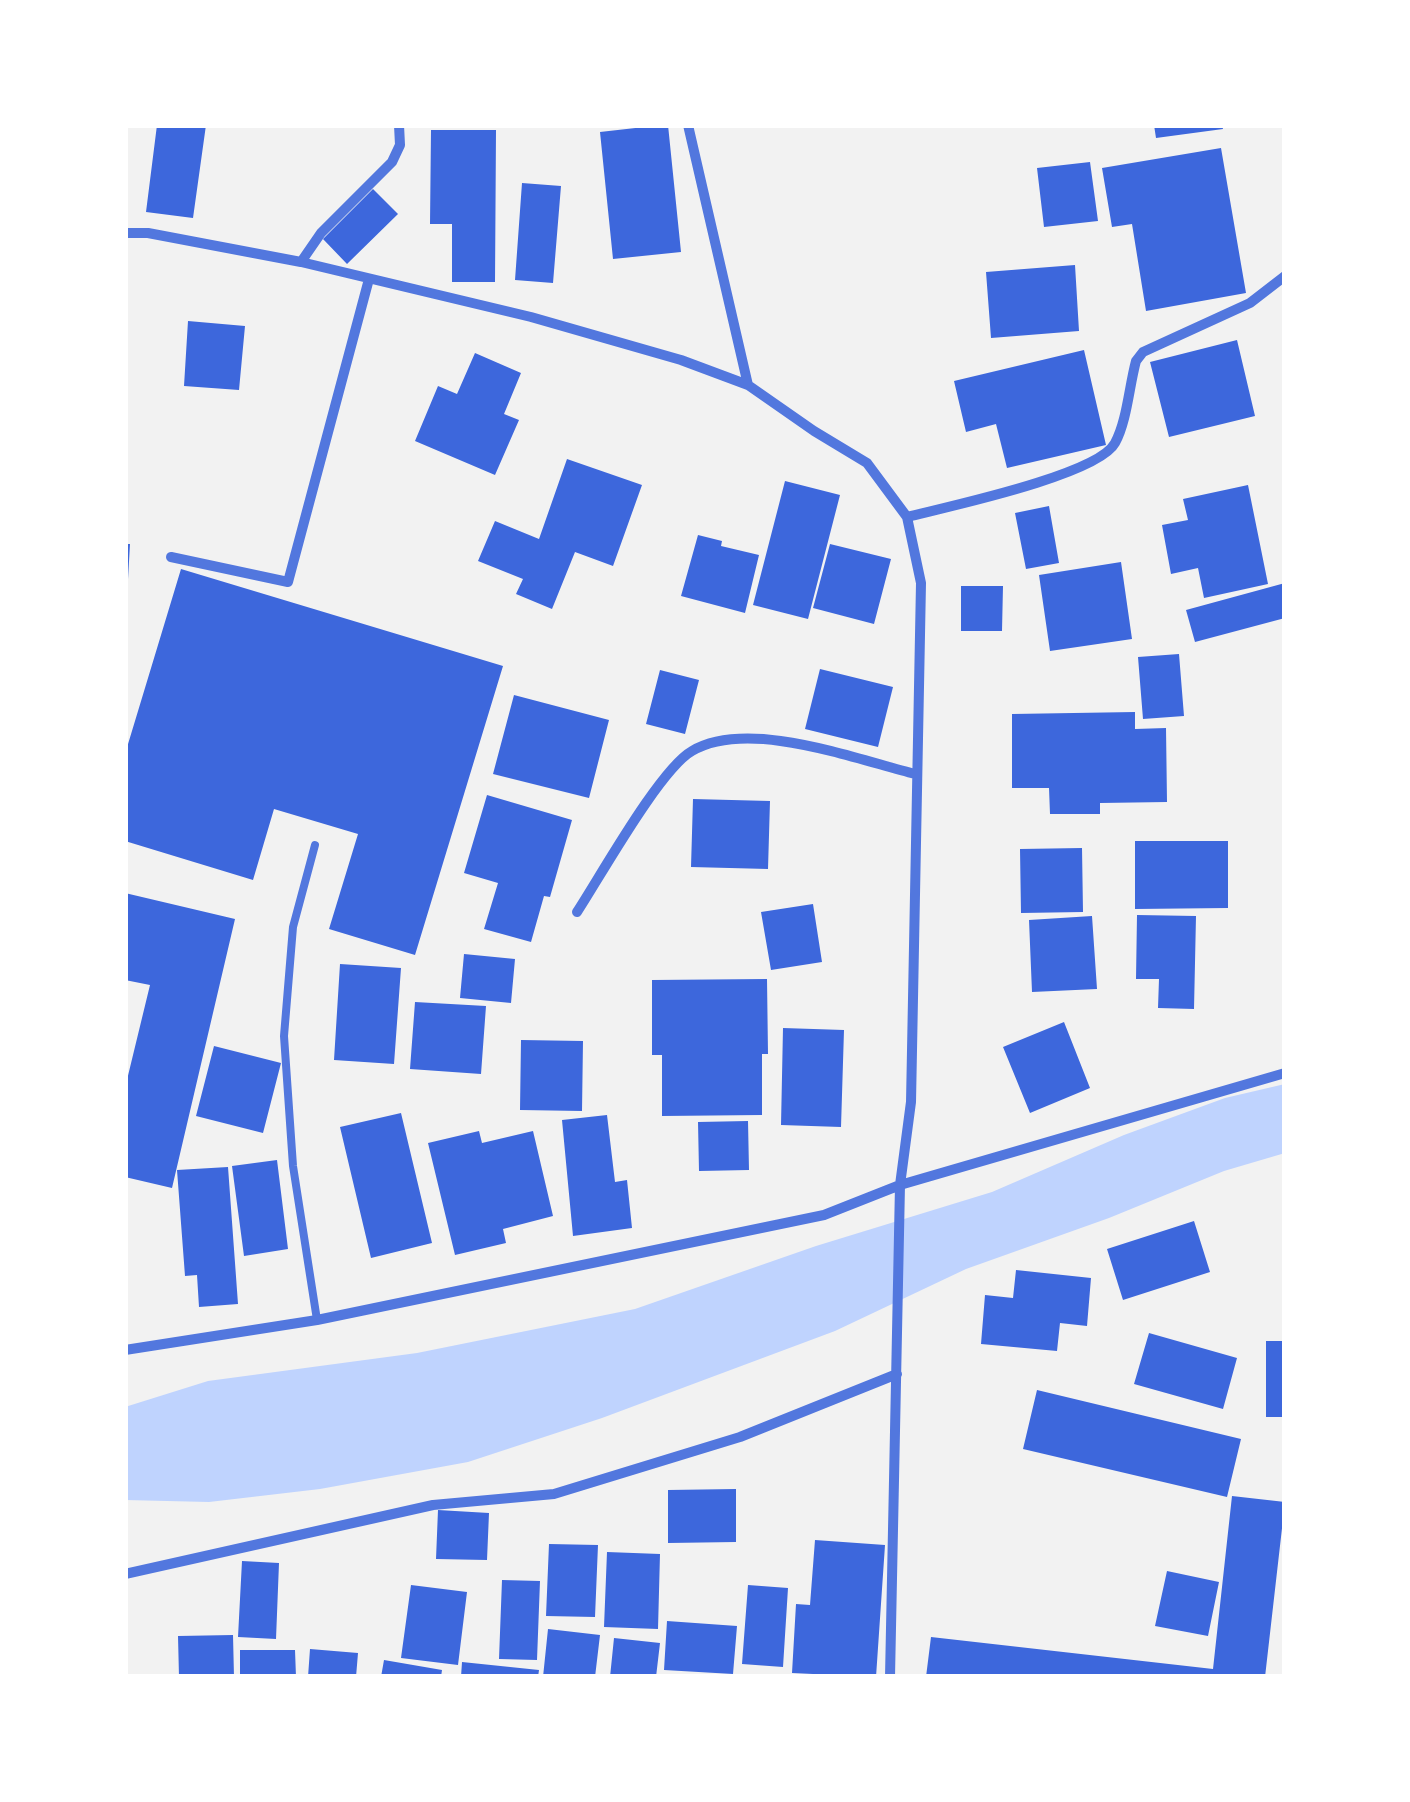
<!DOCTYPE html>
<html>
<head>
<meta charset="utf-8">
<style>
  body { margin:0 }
  #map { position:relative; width:1410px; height:1802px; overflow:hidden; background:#f2f2f2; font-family:Helvetica,sans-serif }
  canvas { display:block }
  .frame { position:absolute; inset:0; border:128px solid #fff; pointer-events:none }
</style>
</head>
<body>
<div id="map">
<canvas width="1410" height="1802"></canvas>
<div class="frame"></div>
</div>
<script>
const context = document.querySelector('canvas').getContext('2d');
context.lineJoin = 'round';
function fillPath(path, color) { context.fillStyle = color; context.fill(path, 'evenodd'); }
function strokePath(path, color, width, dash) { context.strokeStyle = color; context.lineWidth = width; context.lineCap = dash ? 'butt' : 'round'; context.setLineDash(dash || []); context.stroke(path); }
fillPath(new Path2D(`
  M1285,1084V1153L1224,1171L1109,1218L966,1269L835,1331L602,1418L468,1462L320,1489L209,1502L125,1500V1407L208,1381L417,1353L635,1309L816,1246L992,1192L1124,1135L1225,1098Z`), '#bfd3fe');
fillPath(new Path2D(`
  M157,125H206L193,218L146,212Z
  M662,125H668L681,252L613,259L600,132Z
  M1154,125H1222L1223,129L1156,138Z
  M431,130H496L495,282H452V224H430Z
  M1221,148L1246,293L1146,311L1132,224L1112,227L1102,168Z
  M1090,162L1098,221L1044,227L1037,168Z
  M522,183L561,186L553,283L515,280Z
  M373,189L398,214L347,264L323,239Z
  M1075,265L1079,331L991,338L986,272Z
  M188,321L245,326L239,390L184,386Z
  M1237,340L1255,416L1169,437L1150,362Z
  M1084,350L1106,445L1007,468L996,424L966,432L954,381Z
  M475,353L521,373L504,414L519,420L495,475L415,441L438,386L457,394Z
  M567,459L642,485L613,566L575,552L552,609L516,594L523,579L478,561L495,521L539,539Z
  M785,481L840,495L808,619L753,605Z
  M1248,485L1268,584L1204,598L1198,568L1171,574L1162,525L1188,520L1183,499Z
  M1049,506L1059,563L1026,569L1015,513Z
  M698,535L722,541L721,546L759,555L745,613L681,596Z
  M125,544H130L128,579H125Z
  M830,544L891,559L874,624L813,608Z
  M1121,562L1132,639L1050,651L1039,575Z
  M181,569L503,666L415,955L329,929L358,834L274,809L253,880L125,841V754Z
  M1285,583V618L1195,642L1186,610Z
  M961,586H1003L1002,631H961Z
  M1179,654L1184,716L1143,719L1138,657Z
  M820,669L893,687L878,747L805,729Z
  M660,670L699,680L685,734L646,724Z
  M514,695L609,720L589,798L493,774Z
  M1135,712V729L1166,728L1167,802L1100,803V814H1050L1049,788H1012V714Z
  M487,795L572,820L550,897L544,896L531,942L484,929L498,883L464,873Z
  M693,799L770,801L768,869L691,867Z
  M1135,841H1228V908L1135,909Z
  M1082,848L1083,912L1021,913L1020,849Z
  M125,893L235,919L172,1188L125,1177V1088L150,985L125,980Z
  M813,904L822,962L771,970L761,912Z
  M1137,915L1196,916L1194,1009L1158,1008L1159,979H1136Z
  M1092,916L1097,989L1032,992L1029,920Z
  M464,954L515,959L511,1003L460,998Z
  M340,964L401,968L394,1064L334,1060Z
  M767,979L768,1054H762V1115L662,1116V1055H652V980Z
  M415,1002L486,1006L481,1074L410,1069Z
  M1064,1022L1090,1088L1030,1113L1003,1047Z
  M783,1028L844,1030L841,1127L781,1125Z
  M521,1040L583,1041L582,1111L520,1110Z
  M214,1046L281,1063L263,1133L196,1116Z
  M401,1113L432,1243L371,1258L340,1127Z
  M607,1115L615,1182L627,1180L632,1228L573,1236L562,1120Z
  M748,1121L749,1170L699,1171L698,1122Z
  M479,1131L482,1143L533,1131L553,1216L503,1229L506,1243L455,1255L428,1143Z
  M277,1160L288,1249L244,1256L232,1166Z
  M228,1167L238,1304L199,1307L197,1275L185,1276L177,1170Z
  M1194,1221L1210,1272L1123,1300L1107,1249Z
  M1016,1270L1091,1278L1087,1326L1060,1323L1057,1351L981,1344L985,1295L1013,1298Z
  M1149,1333L1237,1358L1223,1409L1134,1384Z
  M1266,1341H1285V1417H1266Z
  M1037,1390L1241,1439L1227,1497L1023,1449Z
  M736,1489V1542L668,1543V1490Z
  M1232,1496L1285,1502L1265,1677H926L931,1637L1213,1669Z
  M438,1510L489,1513L487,1560L436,1559Z
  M815,1540L885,1545L876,1677L792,1673L796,1604L810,1605Z
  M549,1544L598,1545L595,1617L546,1616Z
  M607,1552L660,1554L658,1629L604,1627Z
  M242,1561L279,1563L276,1639L238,1637Z
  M1167,1571L1219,1582L1208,1636L1155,1626Z
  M502,1580L540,1581L537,1660L499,1659Z
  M411,1585L467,1592L458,1665L401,1658Z
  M748,1585L788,1588L783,1667L742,1664Z
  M667,1621L737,1626L733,1674L664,1670Z
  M548,1629L600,1635L595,1677H543Z
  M233,1635L234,1677H179L178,1636Z
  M614,1638L660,1643L656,1677H610Z
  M310,1649L358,1653L356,1677H308Z
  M240,1650H295L296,1677H240Z
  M384,1660L442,1670L441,1677H381Z
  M462,1662L539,1670L538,1677H461Z`), '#3d67dc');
strokePath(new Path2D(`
  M315,845L293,927L284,1036L293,1166L317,1320`), '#5277de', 8);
strokePath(new Path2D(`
  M688,125L748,385
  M125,233H148L301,262L531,317L681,360L748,385L814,431L867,463L907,517L921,583L911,1102L900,1185L890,1677
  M301,262L321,233L392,162L400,145L399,125
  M907,517C946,507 1098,475 1115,443C1127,421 1129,387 1136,361L1143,352L1250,303L1285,276
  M171,557L288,582L369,279
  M577,912C600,877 660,769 692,751C748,718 855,759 915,774
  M125,1350L317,1320L824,1215L900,1185L1285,1073
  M125,1574L433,1505L554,1494L740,1437L897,1374`), '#5277de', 10);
</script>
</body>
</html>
